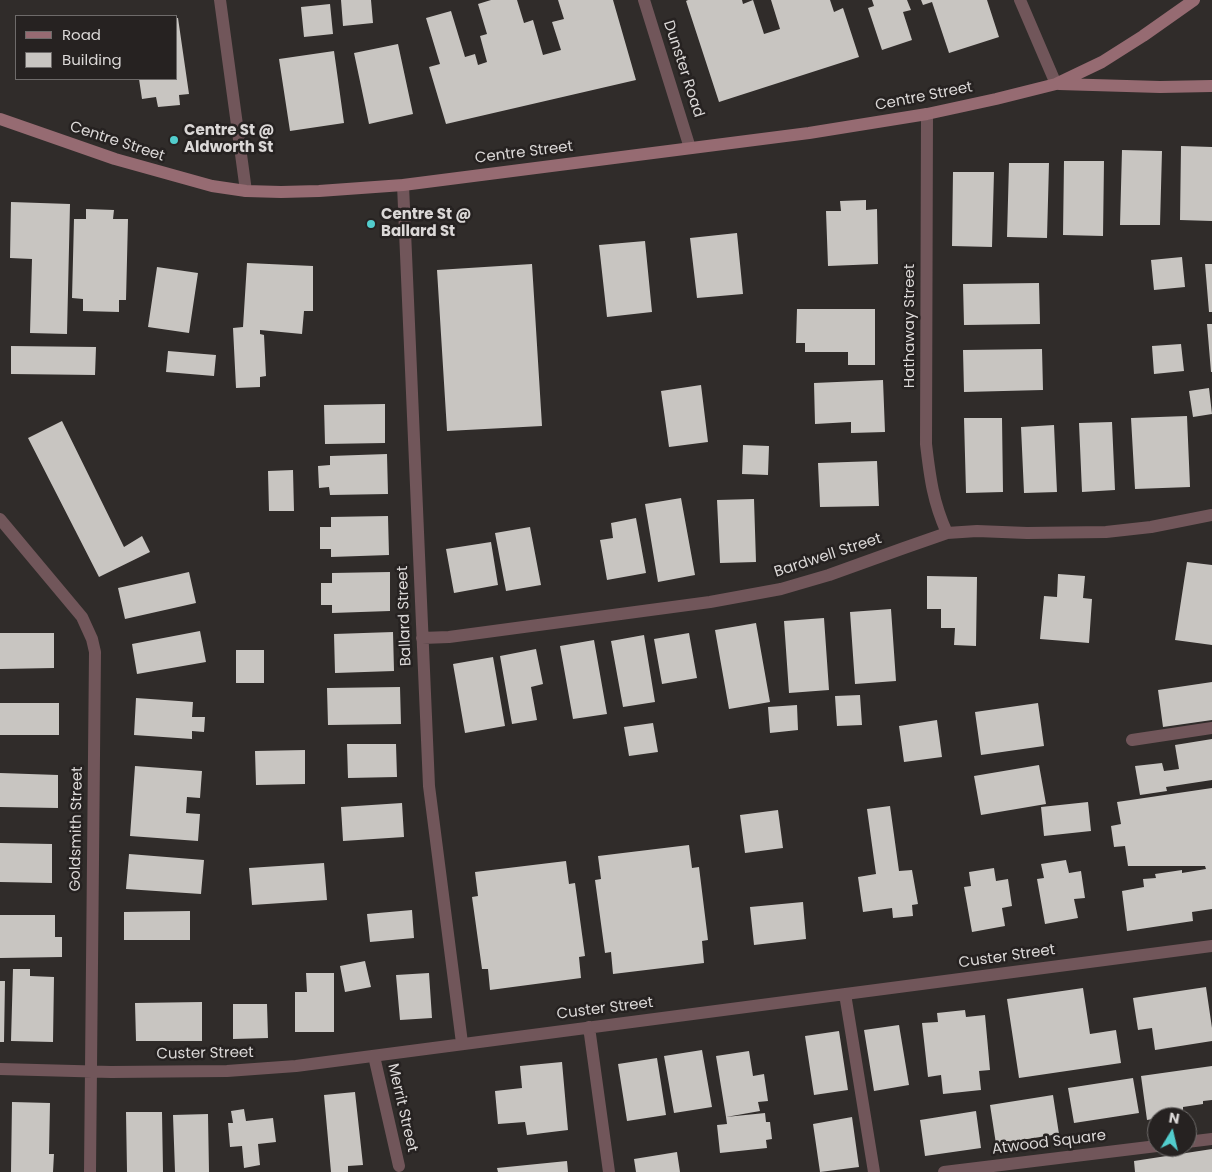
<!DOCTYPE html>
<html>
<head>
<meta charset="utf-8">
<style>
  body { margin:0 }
  #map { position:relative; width:1212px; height:1172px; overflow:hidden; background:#302c2a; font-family:Poppins,sans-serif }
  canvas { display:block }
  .legend { position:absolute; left:15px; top:15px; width:162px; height:65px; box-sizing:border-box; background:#262221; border:1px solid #6e6b6a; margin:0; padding:6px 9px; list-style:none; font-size:15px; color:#dbd8d7 }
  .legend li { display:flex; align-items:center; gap:10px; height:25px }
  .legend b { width:25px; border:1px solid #6e6b6a }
  .north { position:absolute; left:1147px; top:1107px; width:50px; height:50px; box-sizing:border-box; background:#262221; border:1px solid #6e6b6a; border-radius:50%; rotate:9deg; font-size:14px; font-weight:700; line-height:20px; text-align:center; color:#dbd8d7 }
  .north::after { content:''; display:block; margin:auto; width:18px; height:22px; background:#52cdcd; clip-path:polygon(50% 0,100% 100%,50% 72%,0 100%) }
</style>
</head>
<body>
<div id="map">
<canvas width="1212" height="1172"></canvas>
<ul class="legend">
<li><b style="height:6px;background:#966b72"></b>Road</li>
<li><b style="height:14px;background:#c8c5c1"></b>Building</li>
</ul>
<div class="north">N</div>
</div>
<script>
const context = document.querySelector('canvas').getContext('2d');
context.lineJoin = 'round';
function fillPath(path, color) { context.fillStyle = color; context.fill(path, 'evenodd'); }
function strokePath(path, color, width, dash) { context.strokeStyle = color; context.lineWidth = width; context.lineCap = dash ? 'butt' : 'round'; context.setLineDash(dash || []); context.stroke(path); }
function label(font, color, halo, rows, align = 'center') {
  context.font = font + ' Poppins,sans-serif'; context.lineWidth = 5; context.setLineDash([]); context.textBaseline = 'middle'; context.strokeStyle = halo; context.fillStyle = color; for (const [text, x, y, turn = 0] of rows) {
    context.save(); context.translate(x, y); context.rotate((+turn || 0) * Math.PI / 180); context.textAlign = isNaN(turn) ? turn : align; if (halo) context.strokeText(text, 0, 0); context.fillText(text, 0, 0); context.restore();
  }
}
fillPath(new Path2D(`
  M341,0H371L373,23L343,26Z
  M491,0H517L524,23L533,20L543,55L561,50L552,22L564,19L558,0H613L636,80L446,124L429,67L440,64L426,18L451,11L465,57L475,54L478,65L487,62L480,36L487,34L478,4Z
  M688,0H742L743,4L753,0L764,34L780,29L771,0H830L834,12L843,8L859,57L719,102L686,1Z
  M872,0H907L911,10L903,12L912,40L882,50L868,8L874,6Z
  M921,0H987L999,37L949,53L932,2L923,5Z
  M330,4L333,34L304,37L301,7Z
  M176,18H178L189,94L179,95L180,105L158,107L156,97L142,99L139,79H176Z
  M398,44L413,114L369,124L354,53Z
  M334,51L344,123L290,131L279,59Z
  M1181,146L1212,147V221L1180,220Z
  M1122,150L1162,151L1160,225H1120Z
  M1064,161H1104L1103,236L1063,235Z
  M1009,163H1049L1047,238L1007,237Z
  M953,172H994L992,247L952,246Z
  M866,200V210L877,209L878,264L828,266L826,211H841L840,201Z
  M11,202L70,204L67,334L30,333L32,259L10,258Z
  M86,209L114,210L113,219H128L126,300H119V312L83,311V299L72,298L74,219H86Z
  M737,233L743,294L697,298L690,238Z
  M645,241L652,312L607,317L599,245Z
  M1182,257L1185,287L1154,290L1151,260Z
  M247,263L313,266V311H304L302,334L260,330V334L264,335L266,376L260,377V387L236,388L233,328L243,327Z
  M532,264L542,426L447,431L437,270Z
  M1205,264H1212V312H1209Z
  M157,267L198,273L189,333L148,327Z
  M1039,283L1040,324L964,325L963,284Z
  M797,309H875V365H848V352H805V343H796Z
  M1207,324H1212V372H1211Z
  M1181,344L1184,371L1154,374L1152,346Z
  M11,346L96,347L95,375L11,374Z
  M1042,349L1043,390L964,392L963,350Z
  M168,351L216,355L214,376L166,372Z
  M883,380L885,432L851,433V422L815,424L814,383Z
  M701,385L708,442L669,447L661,391Z
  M1209,388L1212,414L1193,417L1189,391Z
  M385,404V443L325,444L324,405Z
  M1187,416L1190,487L1135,489L1131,418Z
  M964,418H1002L1003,492L966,493Z
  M62,421L124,547L142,536L150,552L99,577L28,438Z
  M1112,422L1115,490L1082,492L1079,423Z
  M1054,425L1057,492L1024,493L1021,427Z
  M743,445L769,446L768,475L742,474Z
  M387,454L388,494L330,495L329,487L319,488L318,466L330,465V456Z
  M877,461L879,506L820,507L818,463Z
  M293,470L294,511H269L268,471Z
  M681,498L695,575L658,582L645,504Z
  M754,499L756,562L720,563L717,500Z
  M388,516L389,555L331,557V549H320V527H331V517Z
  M636,518L646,573L607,580L600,540L613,538L611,523Z
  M530,527L541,585L506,591L495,533Z
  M491,542L498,585L454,593L446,549Z
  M1187,562L1212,565V645L1175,640Z
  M189,572L196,603L125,619L118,588Z
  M390,572V611L332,613V605H321V583H332V573Z
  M1058,574L1085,576L1083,598L1092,599L1089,643L1040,639L1044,596L1057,597Z
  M927,576L977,577L976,646L954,645L955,628H941V609H927Z
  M891,609L896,681L855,684L850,612Z
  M824,618L829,690L789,693L784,621Z
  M756,623L770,702L729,709L715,630Z
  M200,631L206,662L137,674L132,644Z
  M393,632L394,671L335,673L334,634Z
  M0,633H54V668L0,669Z
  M689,633L697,678L662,684L654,639Z
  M644,635L655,702L623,707L611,641Z
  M594,640L607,714L573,719L560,646Z
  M536,649L543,684L531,687L537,720L512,724L500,656Z
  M236,650H264V683H236Z
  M493,657L505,726L465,733L453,664Z
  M1212,682V720L1163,727L1158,690Z
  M400,687L401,724L328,725L327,688Z
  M860,695L862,725L837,726L835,696Z
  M136,698L193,702L192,717H205L204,732L192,731V739L134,735Z
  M0,703H59V735H0Z
  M1038,703L1044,746L981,755L975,712Z
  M797,705L798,730L770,733L768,707Z
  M937,720L942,757L904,762L899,726Z
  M653,723L658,752L629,756L624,727Z
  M1212,739V780L1166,787L1167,791L1140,795L1135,766L1162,763L1164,771L1179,769L1175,745Z
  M347,744H396L397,777L348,778Z
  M305,750V784L256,785L255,751Z
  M1039,765L1046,804L981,815L974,776Z
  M135,766L202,771L200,798L187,797L186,813L200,814L198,841L130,836Z
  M0,773L58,775V808L0,807Z
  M1212,788V909L1192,912L1193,921L1127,931L1122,891L1144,887L1143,879L1156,878L1155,874L1182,870V873L1206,869L1205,866H1128L1125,846L1114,847L1111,826L1121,824L1117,802Z
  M1088,802L1091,831L1044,836L1041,807Z
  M402,803L404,837L343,841L341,807Z
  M890,806L899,871L912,870L918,904L912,905L913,916L893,918L892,908L863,912L858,877L876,874L867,809Z
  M778,810L783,848L745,853L740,815Z
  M0,843L52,844V883L0,882Z
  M689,845L692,868L699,867L708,940L702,941L704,963L613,974L611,952L605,953L595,880L601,879L598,856Z
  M129,854L204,860L201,894L126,889Z
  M1066,860L1069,873L1081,871L1085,898L1074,899L1078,918L1045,924L1037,879L1044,878L1041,864Z
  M566,861L569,884L575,883L585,956L579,957L581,978L490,990L488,969H482L472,897L478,896L475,872Z
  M324,863L327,900L252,905L249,868Z
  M994,868L996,881L1008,879L1012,906L1002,908L1005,926L972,932L964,887L971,886L969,872Z
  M803,902L806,939L754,945L750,907Z
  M412,910L414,938L370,942L367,914Z
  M190,911V940H124V912Z
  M0,915H55V937H62V957L0,958Z
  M365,961L371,987L345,992L340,966Z
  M13,969H30V976L54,977L53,1042L11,1041Z
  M306,973H334V1032H295V992H307Z
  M429,973L432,1018L400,1020L396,975Z
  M0,981H5L4,1042H0Z
  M1206,987L1212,1028V1041L1155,1050L1152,1028L1138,1030L1133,998Z
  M1083,988L1090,1034L1116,1030L1121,1063L1019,1078L1007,999Z
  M202,1002V1041H136L135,1003Z
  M233,1004H267L268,1038L233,1039Z
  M965,1010L966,1017L985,1015L990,1070L979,1071L981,1090L943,1094L941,1075L928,1077L922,1023L938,1022L937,1013Z
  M899,1025L909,1085L874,1091L864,1030Z
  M839,1031L848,1090L814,1095L805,1036Z
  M702,1050L712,1107L674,1113L664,1056Z
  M749,1051L753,1076L764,1074L768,1101L758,1102L760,1111L726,1117L716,1056Z
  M657,1058L666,1115L627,1121L618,1064Z
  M562,1062L568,1130L527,1135L525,1122L498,1124L495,1091L522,1088L520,1066Z
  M1212,1066V1100L1203,1101V1104L1183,1107V1111L1163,1113L1164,1117L1147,1120L1141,1076Z
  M1133,1078L1139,1113L1074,1123L1068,1088Z
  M355,1092L363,1165L348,1166V1172H331L324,1095Z
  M1053,1095L1059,1134L996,1144L990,1105Z
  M12,1102L50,1103L49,1154H54L53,1172H11Z
  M244,1109L246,1121L273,1118L276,1142L258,1144L260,1165L244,1168L242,1146L230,1147L228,1123H233L231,1111Z
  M976,1111L981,1148L925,1156L920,1120Z
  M126,1112H162L163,1172H127Z
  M765,1113L766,1122H770L772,1139L766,1140L767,1148L720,1153L717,1125L727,1124L726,1117Z
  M208,1114L209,1172H175L173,1115Z
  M852,1117L859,1167L820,1172L813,1124Z
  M1212,1149V1172H1135L1134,1161Z
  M677,1152L680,1172H636L634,1159Z
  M567,1161L568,1172H498L497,1168Z`), '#c8c5c1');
strokePath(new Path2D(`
  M220,0L246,191
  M644,0L690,148
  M1020,0L1056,84
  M927,114L926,444C930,478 933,502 947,533
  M403,185L429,786L462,1043
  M0,519L82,617L92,639L95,652L90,1172
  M422,638L449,637L710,602L781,589L829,575L904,548L947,533L977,531L1027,533L1106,532L1151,527L1212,515
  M1132,740L1212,728
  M845,994L874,1172
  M589,1027L609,1172
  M374,1056L399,1166
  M0,1069L111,1072L227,1071L296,1066L1212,946
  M1187,1142L1212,1139
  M944,1172L1157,1146`), '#71565a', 12);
strokePath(new Path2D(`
  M1059,84L1160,87L1212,86
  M0,119L115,159L212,186L246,191L281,192L319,191L403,185L809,133L927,114L996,99L1056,84L1102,62L1143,36L1194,0`), '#966b72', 12);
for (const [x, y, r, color] of [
  [174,140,5,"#52cdcd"],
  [371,224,5,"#52cdcd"]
]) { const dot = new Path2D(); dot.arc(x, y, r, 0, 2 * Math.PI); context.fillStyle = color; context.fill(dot); strokePath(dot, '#262221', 2); }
label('15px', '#dbd8d7', '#262221', [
  ["Dunster Road",683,69,72],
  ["Centre Street",924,97,-11],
  ["Centre Street",117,142,18],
  ["Centre Street",524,153,-7],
  ["Hathaway Street",910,326,-90],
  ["Bardwell Street",828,556,-18],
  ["Ballard Street",405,616,-92],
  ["Goldsmith Street",77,829,-89],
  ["Custer Street",1007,957,-8],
  ["Custer Street",605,1009,-7],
  ["Custer Street",205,1054,-1],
  ["Merrit Street",402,1108,77],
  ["Atwood Square",1049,1143,-7]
]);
label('bold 15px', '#dbd8d7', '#262221', [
  ["Centre St @",184,131],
  ["Aldworth St",184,148],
  ["Centre St @",381,215],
  ["Ballard St",381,232]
], 'left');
</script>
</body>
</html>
